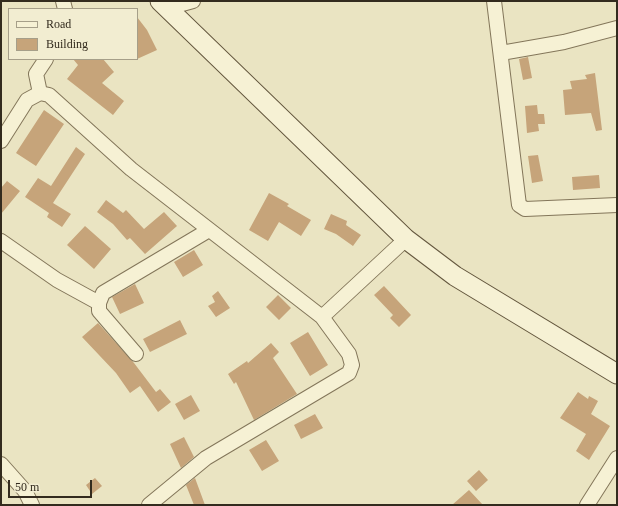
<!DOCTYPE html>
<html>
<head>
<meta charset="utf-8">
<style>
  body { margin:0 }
  #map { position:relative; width:618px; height:506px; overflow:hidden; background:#eae4c2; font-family:Georgia,serif }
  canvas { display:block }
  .frame { position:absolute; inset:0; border:2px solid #332b1e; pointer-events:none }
  .legend { position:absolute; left:8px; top:8px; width:130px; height:52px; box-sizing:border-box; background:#f2edd1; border:1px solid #a69f89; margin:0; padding:5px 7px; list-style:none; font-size:12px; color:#332b1e }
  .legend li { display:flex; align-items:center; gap:8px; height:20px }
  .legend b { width:20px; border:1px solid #a69f89 }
  .scale { position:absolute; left:8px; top:480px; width:84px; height:18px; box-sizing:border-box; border:2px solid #332b1e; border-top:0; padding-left:5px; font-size:12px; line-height:14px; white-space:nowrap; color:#332b1e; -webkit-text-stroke:3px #f2edd1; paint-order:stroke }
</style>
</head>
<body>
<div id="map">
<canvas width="618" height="506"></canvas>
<div class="frame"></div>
<ul class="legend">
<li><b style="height:5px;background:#f6f1d4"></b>Road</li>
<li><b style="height:11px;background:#c6a47a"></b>Building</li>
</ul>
<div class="scale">50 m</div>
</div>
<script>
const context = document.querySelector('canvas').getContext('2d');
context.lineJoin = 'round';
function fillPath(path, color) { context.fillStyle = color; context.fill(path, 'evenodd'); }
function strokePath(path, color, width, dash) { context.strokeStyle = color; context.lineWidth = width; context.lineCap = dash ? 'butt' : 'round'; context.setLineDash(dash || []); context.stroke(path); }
fillPath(new Path2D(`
  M137,17L147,30L157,50L137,59Z
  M528,57L532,78L523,80L519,59Z
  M73,59H103L114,72L102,83L124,101L113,115L67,79L78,65Z
  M595,73L602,130L596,131L591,113L565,115L563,90L572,89L570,81L587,79L585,75Z
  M537,105L538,114H544L545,124H538L539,131L527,133L525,106Z
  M44,110L64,124L36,166L16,153Z
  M76,147L85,154L53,203L71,214L62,227L47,217L49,213L25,197L38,178L51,186Z
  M538,155L543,181L532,183L528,156Z
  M599,175L600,188L573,190L572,177Z
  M7,181L20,191L1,214V188Z
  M269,193L289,204L287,206L311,220L301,236L279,222L268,241L249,230Z
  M106,200L123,213L126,210L144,229L164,212L177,226L145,254L130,238L127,240L113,224L97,212Z
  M331,214L347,221L346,225L361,235L353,246L336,234L324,229Z
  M85,226L111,249L94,269L67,245Z
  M194,250L203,265L183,277L174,262Z
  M135,284L144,303L120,314L112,297Z
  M384,286L411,315L399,327L390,318L393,315L374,295Z
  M218,291L230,308L216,317L208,306L215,302L212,296Z
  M278,295L291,308L279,320L266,307Z
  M180,320L187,334L150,352L143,339Z
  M98,323L134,363L156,392L160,389L171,402L158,412L140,386L130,393L116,373L82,337Z
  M308,332L328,365L310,376L290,343Z
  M271,343L279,352L273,358L297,394L254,420L236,382L234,384L228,374L247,361L248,363Z
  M578,392L588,399L589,396L598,401L591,414L610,426L589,460L576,451L586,434L560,418Z
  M191,395L200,411L184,420L175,404Z
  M315,414L323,428L301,439L294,425Z
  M184,437L194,457L181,468L170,444Z
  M266,440L279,461L262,471L249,450Z
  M479,470L488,480L476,491L467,481Z
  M95,478L102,486L92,494L86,485Z
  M195,478L205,505H194L186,485Z
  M469,490L483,505H452Z`), '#c6a47a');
const street = new Path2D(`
  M63,1L65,9
  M494,1L519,205L525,209L617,205
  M168,8L193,1
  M501,53L564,42L617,28
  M40,93L36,74L46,59
  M1,141L27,100L40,93L49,95L131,169L322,317L349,354L352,365L349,373L206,458L149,505
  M1,241L57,280L99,303
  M322,317L406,239
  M136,354L99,311V303L103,293L209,230
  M1,464L25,491L32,505
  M587,505L617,458`);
const secondary = new Path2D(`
  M160,1L406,239L455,276L617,374`);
strokePath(street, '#83765a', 16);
strokePath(secondary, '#64573e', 21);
strokePath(street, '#f6f1d4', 14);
strokePath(secondary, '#f6f1d4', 19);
</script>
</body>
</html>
